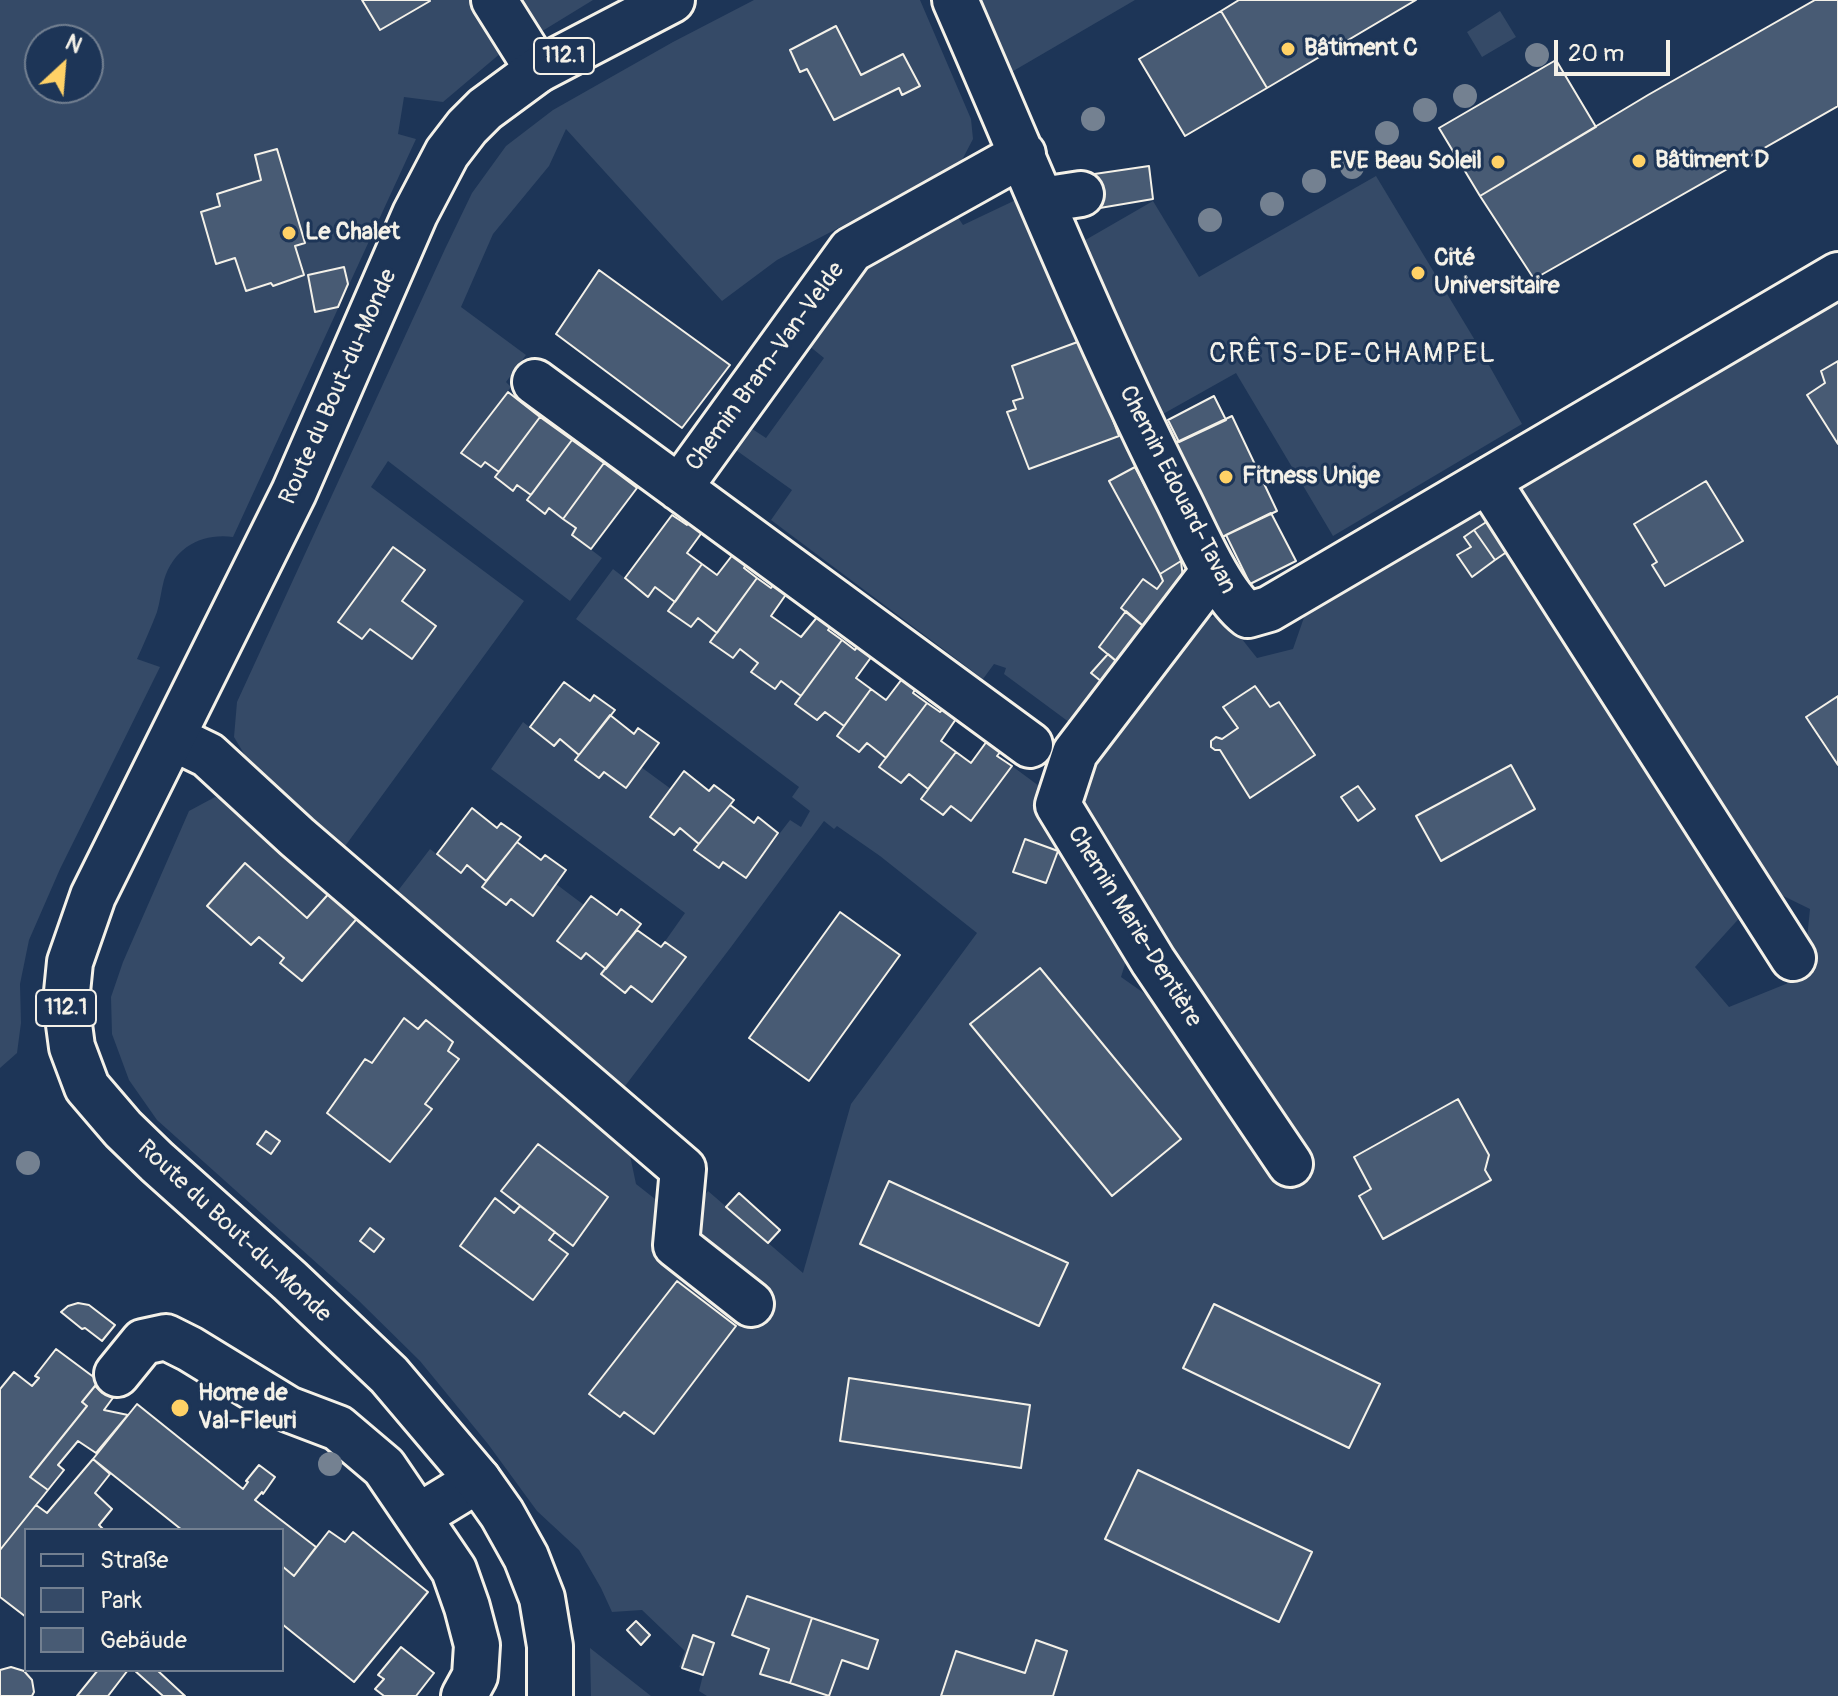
<!DOCTYPE html>
<html>
<head>
<meta charset="utf-8">
<style>
  body { margin:0 }
  #map { position:relative; width:1838px; height:1696px; overflow:hidden; background:#1d3557; font-family:Pangolin,sans-serif }
  canvas { display:block }
  .legend { position:absolute; left:24px; top:1528px; width:260px; height:144px; box-sizing:border-box; background:#1d3557; border:2px solid #738091; margin:0; padding:10px 14px; list-style:none; font-size:24px; color:#f4f1e8 }
  .legend li { display:flex; align-items:center; gap:16px; height:40px }
  .legend b { width:40px; border:2px solid #738091 }
  .north { position:absolute; left:24px; top:24px; width:80px; height:80px; box-sizing:border-box; background:#1d3557; border:2px solid #738091; border-radius:50%; rotate:26deg; font-size:22px; font-weight:700; line-height:32px; text-align:center; color:#f4f1e8 }
  .north::after { content:''; display:block; margin:auto; width:28px; height:36px; background:#ffd166; clip-path:polygon(50% 0,100% 100%,50% 72%,0 100%) }
  .scale { position:absolute; left:1554px; top:40px; width:116px; height:36px; box-sizing:border-box; border:4px solid #f4f1e8; border-top:0; padding-left:10px; font-size:24px; line-height:28px; white-space:nowrap; color:#f4f1e8; -webkit-text-stroke:6px #1d3557; paint-order:stroke }
</style>
</head>
<body>
<div id="map">
<canvas width="1838" height="1696"></canvas>
<ul class="legend">
<li><b style="height:10px;background:#1d3557"></b>Straße</li>
<li><b style="height:22px;background:#354a67"></b>Park</li>
<li><b style="height:22px;background:#485b74"></b>Gebäude</li>
</ul>
<div class="north">N</div>
<div class="scale">20 m</div>
</div>
<script>
const context = document.querySelector('canvas').getContext('2d');
context.lineJoin = 'round';
function fillPath(path, color) { context.fillStyle = color; context.fill(path, 'evenodd'); }
function strokePath(path, color, width, dash) { context.strokeStyle = color; context.lineWidth = width; context.lineCap = dash ? 'butt' : 'round'; context.setLineDash(dash || []); context.stroke(path); }
function label(font, color, halo, rows, align = 'center') {
  context.font = font + ' Pangolin,sans-serif'; context.lineWidth = 6; context.setLineDash([]); context.textBaseline = 'middle'; context.strokeStyle = halo; context.fillStyle = color; for (const [text, x, y, turn = 0] of rows) {
    context.save(); context.translate(x, y); context.rotate((+turn || 0) * Math.PI / 180); context.textAlign = isNaN(turn) ? turn : align; if (halo) context.strokeText(text, 0, 0); context.fillText(text, 0, 0); context.restore();
  }
}
fillPath(new Path2D(`
  M0,0H480L508,47L443,102L404,97L398,134L416,139L233,537C201,533 174,548 164,580C161,591 160,602 157,612C151,628 144,643 137,659L160,667L60,869L29,940L20,984L21,1023L17,1053L0,1068ZM40,40H88V88H40Z
  M512,0H593L544,30H535Z
  M754,0H920L971,119L973,139L962,160L942,174L777,260L722,301L566,129L549,166L493,234L461,307L526,355L506,382L511,387L461,453L480,467L485,462L499,472L495,477L512,491L517,485L531,495L527,501L544,514L549,508L576,528L572,535L602,558L570,601L388,461L371,487L524,601L343,849L256,774L234,737L237,702L445,249L472,193L506,146L553,110L673,42Z
  M969,0H1135L1003,77Z
  M1500,11L1516,37L1482,57L1467,32Z
  M1376,176L1476,342L1522,424L1333,536L1236,373L1163,414L1075,246L1153,201L1199,277Z
  M1022,197L1083,340L1119,436L1175,543L1181,561L1183,578L1077,728L1004,674L1006,668L994,664L983,679L771,520L792,490L733,448L740,421L766,438L824,358L808,345L868,264L957,216L963,225Z
  M1838,296V1696H707L699,1691L703,1675L679,1667L685,1651L642,1610L612,1612L601,1588L579,1550L537,1511L488,1444L420,1361L358,1300L157,1120L129,1080L112,1034L111,997L123,962L189,811L215,797L231,802L628,1146L636,1184L664,1206L697,1205L708,1191L803,1273L851,1104L977,933L880,856L837,826L834,829L824,821L731,947L622,1090L397,892L430,849L461,872L467,865L486,881L482,887L505,905L511,899L533,915L556,884L584,905L591,896L616,914L621,909L641,924L637,930L661,947L685,913L491,769L523,722L554,746L560,739L579,755L575,761L598,778L604,772L626,788L641,767L671,789L650,817L673,835L680,828L699,844L695,850L718,868L723,862L746,877L790,820L801,827L810,811L792,797L799,787L576,619L613,569L648,596L655,587L675,602L668,611L691,627L698,618L717,633L710,642L733,658L740,649L758,663L751,672L774,689L781,681L801,696L795,705L817,720L825,712L844,726L837,736C876,745 881,748 901,783L909,774L928,789L922,799L943,815L951,806L972,821L1012,766L1039,786L1034,797L1130,948L1121,977L1148,996L1163,993L1082,831L1076,782L1193,623L1222,614L1257,658L1293,649L1308,606L1474,509L1492,511L1754,902L1695,967L1729,1007L1813,973L1805,958L1810,909L1765,887L1511,489Z
  M590,1648L651,1696H591Z`), '#354a67');
const building = new Path2D(`
  M362,0H429L430,1L380,30Z
  M1239,0H1416L1267,88L1221,11Z
  M1815,0H1838V106L1534,279L1480,196L1648,95Z
  M1221,11L1267,88L1185,136L1139,59Z
  M836,26L861,75L903,54L920,86L902,95L899,88L834,120L807,69L800,72L790,50Z
  M1556,60L1596,127L1480,196L1439,128Z
  M277,149L305,243L295,246L304,275L273,286L271,283L246,291L235,258L216,264L201,212L220,206L217,194L261,180L255,155Z
  M1149,166L1153,199L1088,210L1074,177Z
  M344,267L348,284L338,307L315,312L308,275Z
  M599,270L730,365L682,428L556,334Z
  M1083,340L1119,436L1029,469L1007,412L1016,409L1013,401L1023,398L1012,366Z
  M1838,361V444L1807,395L1825,383L1821,371Z
  M508,392L540,417L499,472L485,462L481,467L461,453Z
  M1214,396L1226,420L1179,442L1168,420Z
  M1232,416L1277,511L1220,538L1175,443Z
  M540,417L572,440L531,495L517,485L513,491L495,477Z
  M572,440L604,463L563,519L549,508L545,514L527,500Z
  M604,463L637,488L591,549L572,535L576,528L563,519Z
  M1135,467L1175,543L1181,561L1160,574L1109,481Z
  M1706,481L1743,541L1665,586L1652,565L1657,562L1634,524Z
  M1271,513L1296,561L1250,584L1226,535Z
  M672,515L687,525L690,521L703,531L687,553L702,564L675,602L655,587L648,597L625,578Z
  M1494,517L1514,547L1495,560L1474,530Z
  M1474,530L1495,560L1472,577L1457,555L1471,547L1464,537Z
  M393,547L425,570L402,601L436,626L412,659L370,629L362,639L338,622Z
  M734,553L747,563L744,568L757,578L717,633L698,618L691,627L668,611L702,564L717,575Z
  M1181,561L1183,578L1149,631L1121,608L1143,579L1157,589L1163,581L1160,574Z
  M757,578L771,588L774,584L787,593L771,616L801,637L818,616L832,625L828,630L842,640L801,696L781,681L775,689L751,672L758,663L740,649L733,658L710,642Z
  M1126,611L1149,631L1122,666L1099,647Z
  M842,640L855,650L858,646L872,656L856,678L871,689L844,726L825,712L817,720L795,704Z
  M1108,654L1122,666L1107,686L1091,673Z
  M902,679L916,688L913,693L927,703L886,758L867,743L859,752L837,736L871,689L886,700Z
  M564,682L590,701L594,695L615,710L579,755L560,739L554,746L530,727Z
  M1255,686L1270,707L1279,702L1315,755L1250,798L1220,750H1215L1211,747V741L1216,737L1222,739L1238,728L1223,707Z
  M1838,696V765L1806,717Z
  M927,703L940,712L943,709L956,719L941,741L956,752L928,789L909,774L901,783L879,767Z
  M610,715L634,734L638,728L659,743L626,788L604,772L599,778L575,760Z
  M987,741L1001,751L997,756L1012,766L971,821L951,806L943,815L921,799L956,752L971,763Z
  M1511,765L1535,809L1441,861L1416,816Z
  M684,771L709,791L714,785L734,800L699,844L680,828L674,835L650,817Z
  M1358,786L1375,809L1358,821L1341,797Z
  M730,805L754,823L758,817L778,833L746,878L723,862L719,868L694,850Z
  M472,808L497,828L501,823L521,837L486,881L467,865L461,873L437,854Z
  M1025,839L1058,851L1046,883L1013,872Z
  M517,842L541,860L545,855L566,870L533,916L511,899L506,905L482,887Z
  M245,863L307,918L332,890L361,914L302,981L280,963L284,958L259,937L251,945L207,906Z
  M591,896L617,915L621,909L641,924L606,969L586,953L581,959L557,941Z
  M840,912L900,955L809,1081L749,1038Z
  M637,930L661,947L665,942L686,957L652,1002L631,986L625,993L601,974Z
  M1040,968L1181,1139L1112,1196L970,1024Z
  M404,1018L418,1029L426,1020L453,1042L448,1051L459,1059L425,1104L432,1109L390,1162L327,1113L365,1059L372,1063Z
  M1458,1099L1489,1155L1485,1170L1491,1180L1383,1239L1359,1196L1371,1189L1354,1157Z
  M266,1131L280,1141L271,1154L257,1144Z
  M538,1144L608,1197L573,1246L501,1191Z
  M889,1181L1068,1263L1039,1326L860,1244Z
  M739,1193L780,1230L768,1243L726,1207Z
  M495,1198L514,1213L520,1206L555,1232L549,1240L568,1254L533,1300L460,1246Z
  M370,1228L384,1239L374,1252L360,1241Z
  M677,1281L736,1326L654,1434L624,1412L620,1417L589,1394Z
  M78,1303L89,1305L115,1325L102,1341L85,1328L82,1329L61,1312L68,1306Z
  M1214,1304L1380,1384L1349,1448L1183,1368Z
  M56,1349L99,1381L82,1402L87,1406L30,1477L48,1490L0,1550V1389L14,1372L32,1386L39,1378L35,1376Z
  M849,1378L1030,1405L1021,1468L840,1441Z
  M95,1386L103,1393L107,1388L115,1395L104,1410L128,1415L96,1453L78,1441L58,1465L64,1470L48,1490L30,1477L87,1406L82,1402Z
  M137,1404L243,1489L248,1482L246,1481L259,1465L275,1477L263,1494L262,1492L255,1500L316,1547L294,1576L282,1566V1530H182L93,1459Z
  M93,1459L110,1474L95,1493L112,1509L99,1525L104,1530H26V1617L0,1597V1550L36,1505L47,1513Z
  M1138,1470L1312,1552L1279,1622L1105,1539Z
  M329,1531L345,1542L353,1532L428,1592L354,1682L282,1624V1566L294,1576Z
  M747,1596L812,1618L790,1683L760,1674L769,1649L732,1635Z
  M812,1618L878,1640L868,1669L842,1660L829,1696L790,1683Z
  M636,1621L650,1635L641,1645L627,1630Z
  M693,1635L714,1643L703,1675L682,1668Z
  M1036,1640L1067,1651L1053,1696H941L956,1651L1025,1673Z
  M401,1647L434,1673L416,1696H384L375,1689L384,1679L378,1675Z
  M11,1667L24,1671L32,1680L34,1692L32,1696H0V1670Z
  M98,1670H128L108,1696H77Z
  M134,1670H157L185,1696H163Z`);
fillPath(building, '#485b74');
strokePath(building, '#f4f1e8', 2);
const minor = new Path2D(`
  M494,0L538,70
  M955,0C1028,167 1096,338 1179,501C1195,533 1221,595 1248,615L1269,609L1838,275
  M1042,200L1081,194
  M535,382L1030,745
  M1488,481L1793,958
  M679,488L851,250L1023,154
  M1214,571L1075,753L1058,805L1153,961L1290,1164
  M173,738L208,755L297,837L683,1169L676,1245L751,1304
  M117,1374L143,1342L166,1337L190,1349L288,1409L338,1428L384,1467L454,1570L467,1607L477,1645L475,1676L464,1696
  M419,1516L478,1480`);
const major = new Path2D(`
  M550,1696V1646L542,1598L526,1557L502,1514L478,1480L389,1375L290,1281L157,1162L123,1129L87,1087L72,1047L66,1002L70,962L93,896L294,492L415,214L447,153L467,127L485,109L538,70L672,0`);
strokePath(minor, '#f4f1e8', 50);
strokePath(major, '#f4f1e8', 50);
strokePath(minor, '#1d3557', 44);
strokePath(major, '#1d3557', 44);
context.fillStyle = '#748191';
for (const [x, y] of [
  [1537,55],
  [1465,96],
  [1425,110],
  [1093,119],
  [1387,133],
  [1352,167],
  [1314,181],
  [1272,204],
  [1210,220],
  [28,1163],
  [330,1464]
]) { context.beginPath(); context.arc(x, y, 12, 0, 2 * Math.PI); context.fill(); }
for (const [x, y, r, color] of [
  [1288,49,8,"#ffd166"],
  [1639,161,8,"#ffd166"],
  [1498,162,8,"#ffd166"],
  [289,233,8,"#ffd166"],
  [1418,273,8,"#ffd166"],
  [1226,477,8,"#ffd166"],
  [180,1408,10,"#ffd166"]
]) { const dot = new Path2D(); dot.arc(x, y, r, 0, 2 * Math.PI); context.fillStyle = color; context.fill(dot); strokePath(dot, '#1d3557', 3); }
for (const [x, y, w] of [
  [564,56,60],
  [66,1008,60]
]) { const box = new Path2D(); box.roundRect(x - w / 2, y - 18, w, 36, 6); context.fillStyle = '#1d3557'; context.fill(box); strokePath(box, '#f4f1e8', 2); }
label('bold 22px', '#f4f1e8', null, [
  ["112.1",564,56],
  ["112.1",66,1008]
]);
label('bold 24px', '#f4f1e8', '#1d3557', [
  ["Bâtiment C",1304,49],
  ["Bâtiment D",1655,161],
  ["EVE Beau Soleil",1482,162,"right"],
  ["Le Chalet",305,233],
  ["Cité",1434,259],
  ["Universitaire",1434,287],
  ["Fitness Unige",1242,477],
  ["Home de",198,1394],
  ["Val-Fleuri",198,1422]
], 'left');
label('24px', '#f4f1e8', '#1d3557', [
  ["Chemin Bram-Van-Velde",766,367,-54],
  ["Route du Bout-du-Monde",339,387,-66],
  ["Chemin Edouard-Tavan",1177,490,63],
  ["Chemin Marie-Dentière",1134,927,58],
  ["Route du Bout-du-Monde",234,1232,43]
]);
context.letterSpacing = '2px';
label('28px', '#f4f1e8', '#1d3557', [
  ["CRÊTS-DE-CHAMPEL",1353,355]
]);
context.letterSpacing = '0px';
</script>
</body>
</html>
